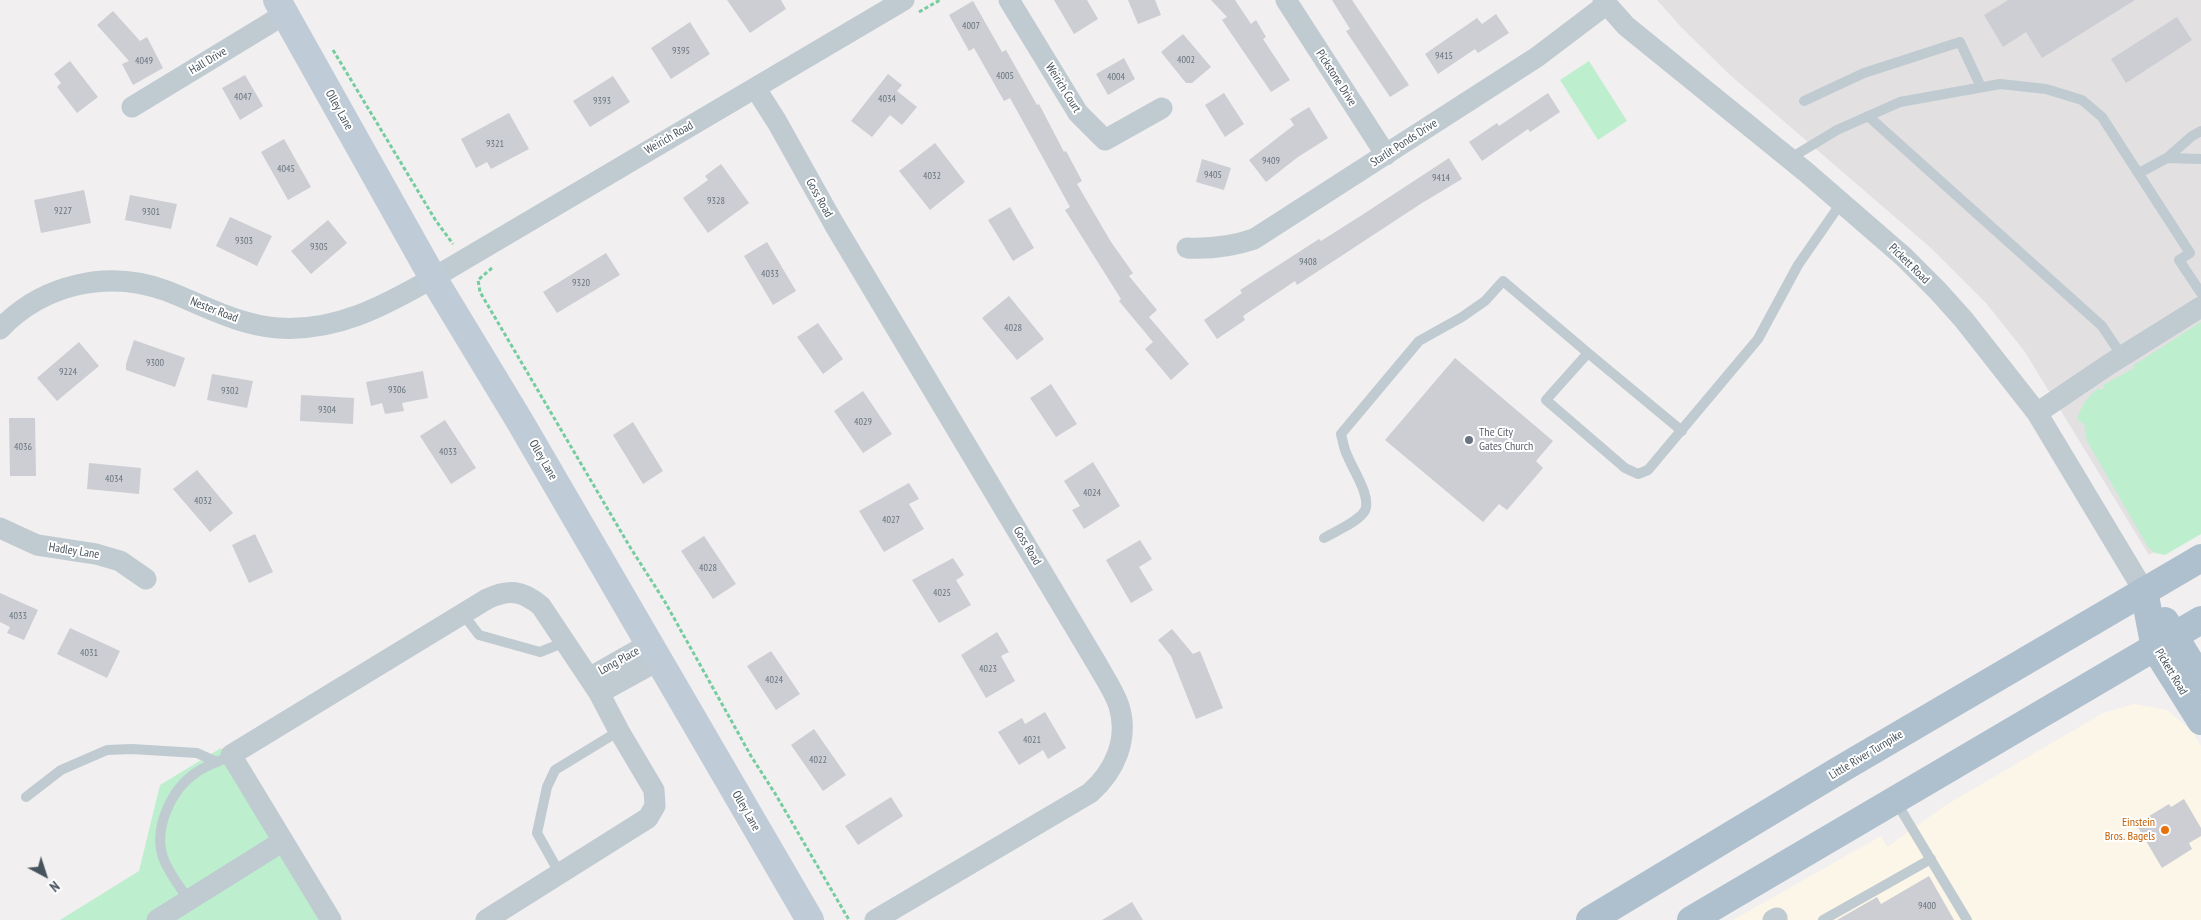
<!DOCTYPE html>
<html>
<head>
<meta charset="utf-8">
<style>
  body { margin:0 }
  #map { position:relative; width:2201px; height:920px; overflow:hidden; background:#f1efef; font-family:"PT Sans Narrow",sans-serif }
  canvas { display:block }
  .north { position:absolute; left:20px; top:850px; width:50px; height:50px; -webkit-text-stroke:4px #fff; paint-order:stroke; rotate:140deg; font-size:14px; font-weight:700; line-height:20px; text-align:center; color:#47535d }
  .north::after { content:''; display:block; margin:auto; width:18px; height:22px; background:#47535d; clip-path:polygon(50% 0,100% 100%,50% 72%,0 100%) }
</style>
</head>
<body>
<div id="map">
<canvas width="2201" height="920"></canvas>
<div class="north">N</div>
</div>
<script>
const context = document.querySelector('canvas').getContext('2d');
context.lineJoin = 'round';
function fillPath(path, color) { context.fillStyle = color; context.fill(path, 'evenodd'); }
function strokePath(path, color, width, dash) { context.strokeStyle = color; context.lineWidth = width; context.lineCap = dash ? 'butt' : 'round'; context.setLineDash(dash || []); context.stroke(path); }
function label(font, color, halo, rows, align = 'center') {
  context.font = font + ' "PT Sans Narrow",sans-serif'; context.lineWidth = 4; context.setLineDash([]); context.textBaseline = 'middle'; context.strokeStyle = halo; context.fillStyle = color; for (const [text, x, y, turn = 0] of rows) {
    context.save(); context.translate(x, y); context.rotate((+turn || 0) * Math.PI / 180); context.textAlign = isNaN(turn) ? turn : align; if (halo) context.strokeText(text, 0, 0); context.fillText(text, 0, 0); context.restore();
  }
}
fillPath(new Path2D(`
  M2134,704L2167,710L2192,731L2201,746V920H1733L1881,836L1887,847L1946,805L2103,713Z`), '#fcf6e8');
fillPath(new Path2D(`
  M1657,0H2201V525L2149,555L2025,352L1986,303L1932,249L1729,74L1682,28Z`), '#e2e0e1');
fillPath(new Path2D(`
  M1589,61L1627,121L1598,140L1560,80Z
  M2201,322V534L2165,555L2155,553L2148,547L2087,441L2084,424L2077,419C2082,405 2087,396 2099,388L2101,390L2104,388L2103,385L2134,368V365Z
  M221,748L327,920H60L139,871L160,785Z`), '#bdefcf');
fillPath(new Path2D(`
  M727,0H781L786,9L750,33Z
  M1054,0H1087L1098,19L1074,34Z
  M1128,0H1155L1161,15L1138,24Z
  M1211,0H1235L1251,24L1256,20L1266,37L1263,39L1290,80L1271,92L1222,20L1227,17Z
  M1332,0H1352L1409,85L1390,97L1346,31L1350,29Z
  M2008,0H2135L2042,58L2026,32L2003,47L1984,15Z
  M973,1L1002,52L1006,50L1037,105L1039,104L1064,152L1066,151L1082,181L1077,184L1111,242L1133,273L1129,276L1157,310L1149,317L1189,364L1171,380L1145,349L1153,342L1119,301L1121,299L1065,210L1070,207L1010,98L1004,101L974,48L969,51L949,15Z
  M113,11L140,41L147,37L163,68L133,85L122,64L129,61L97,25Z
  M1496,14L1509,33L1478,53L1475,49L1438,74L1425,54L1477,18L1482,24Z
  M2177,17L2192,40L2126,83L2111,59Z
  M690,22L710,54L671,79L651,48Z
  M1183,34L1211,67L1192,83H1186L1161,52Z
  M1124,58L1135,79L1108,95L1096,74Z
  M70,61L98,97L77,113L57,87L61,83L54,74Z
  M888,74L902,85L897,91L917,107L902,125L890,115L872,137L851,121Z
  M245,75L263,106L240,120L222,88Z
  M613,76L630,102L590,127L573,101Z
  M1224,93L1244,124L1225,137L1205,105Z
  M1548,93L1560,112L1530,132L1528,129L1482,161L1469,142L1497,123L1499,126Z
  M1309,107L1328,138L1298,157L1266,182L1249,160L1294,125L1290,119Z
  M509,113L529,149L491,169L487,162L476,168L461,139Z
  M284,139L311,187L288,200L261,152Z
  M935,143L965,182L930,210L899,171Z
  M1449,158L1462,179L1422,203L1297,285L1295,281L1243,316L1245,320L1217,339L1204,320L1242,293L1240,290L1319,239L1321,241L1362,215Z
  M1202,159L1231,168L1224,190L1196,182Z
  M721,164L749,203L708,233L683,198L708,180L705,176Z
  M84,190L91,223L41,233L34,200Z
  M130,195L177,204L171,229L125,220Z
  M1010,207L1034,248L1013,261L988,220Z
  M230,217L272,236L257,266L216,246Z
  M328,220L347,243L311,274L291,251Z
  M767,242L796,291L773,305L744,256Z
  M606,253L620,275L557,313L543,292Z
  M1009,296L1044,339L1017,360L982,318Z
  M818,323L843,359L823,374L797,337Z
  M134,340L185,358L175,387L126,370V364Z
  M79,342L99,366L57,401L37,378Z
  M1455,358L1553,441L1536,461L1543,468L1507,510L1499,504L1483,522L1385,440Z
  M423,371L428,398L402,403L404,411L385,414L382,403L371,406L366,382Z
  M212,374L253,381L247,408L207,400Z
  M1051,384L1077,424L1056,437L1030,398Z
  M863,391L892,434L863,453L834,411Z
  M301,395L354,398L353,424L300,421Z
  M9,418H35L36,476H10Z
  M445,420L476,468L451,484L420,436Z
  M633,422L663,471L643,484L613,435Z
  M1093,462L1120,506L1084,529L1072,510L1080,506L1064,481Z
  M89,463L141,468L139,494L87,489Z
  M197,470L233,513L210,532L173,489Z
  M909,483L919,499L909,504L924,529L884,552L859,511Z
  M255,534L273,572L249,583L232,545Z
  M704,536L736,584L713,599L681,551Z
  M1140,540L1152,559L1139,567L1153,590L1131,603L1106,560Z
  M953,558L964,575L956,580L971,605L939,623L912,580Z
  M0,593L38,610L24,640L7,633L10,627L0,622Z
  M70,628L120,651L107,678L57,654Z
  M1172,629L1193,654L1200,651L1223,708L1196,719L1171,656L1158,640Z
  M997,632L1009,652L1001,656L1015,681L986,698L961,655Z
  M771,651L800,694L776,710L747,666Z
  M1045,712L1066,748L1048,759L1043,750L1019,765L998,732L1022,718L1025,724Z
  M814,729L846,775L823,791L791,745Z
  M891,797L903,816L858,845L845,826Z
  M2184,799L2201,828V836L2189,843L2192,849L2162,868L2136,824L2169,804L2171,807Z
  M1929,876L1954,920H1837L1877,897L1881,904Z
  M1132,902L1143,920H1102Z`), '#ccced4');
strokePath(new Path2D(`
  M919,12L940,0
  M333,50L436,221L453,244
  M492,268L478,280L480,292L630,547L665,602L751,756L776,795L849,920`), '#75cd9f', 3, [4, 2.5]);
strokePath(new Path2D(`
  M1804,101L1864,73L1960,42L1981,87
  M1868,116L2102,326L2122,356
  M2167,158L2201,159
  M1789,159L1837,130L1900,102L2000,84L2046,89L2082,100L2102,117L2190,253L2179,260L2201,293
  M2139,173L2167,158L2192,136L2201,131
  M1682,431L1588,353L1546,400L1625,468L1638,474L1648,470L1758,339L1798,265L1841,203
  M1324,538C1336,531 1356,523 1364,512C1373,499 1353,470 1348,457C1344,450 1343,442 1341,434L1419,341L1462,317L1485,301L1503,281L1588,353
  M463,614L479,635L540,652L565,642
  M26,797L61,770L107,750L132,749L197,753L217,762
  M1895,800L1967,920
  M560,874L537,833L547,787L555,770L619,731
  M189,900C180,887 170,875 164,860C152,830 171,789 197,772C204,767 213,764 221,760
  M1823,920L1931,859`), '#bfcad1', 10);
strokePath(new Path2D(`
  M1009,0L1078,113L1105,140L1162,108
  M1286,0L1386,155
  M1603,0L1626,26L1806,172L1904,257L1938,291L1964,320L2037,413L2144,591
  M756,89L777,122L834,224L1097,664C1104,677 1114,691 1119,706C1129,739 1115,771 1090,793L875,920
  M132,107L285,14
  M1187,248C1211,249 1231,247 1254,239L1537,57L1607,4
  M0,329C43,284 108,269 167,291C203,305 238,325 278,328C336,332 384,306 433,278L904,0
  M2037,413L2108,365L2201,307
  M0,528L37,545L96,554L120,561L146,579
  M589,678L649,644
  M599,693L659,660
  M157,920L283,841
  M331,920L231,755L487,599C509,589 522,590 541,606L599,693L619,731L654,790L655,806L648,818L486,920
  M1773,920L1777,918`), '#bfcad1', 21);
strokePath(new Path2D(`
  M277,0L433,278L519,420L810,920`), '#bfcbd6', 28);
strokePath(new Path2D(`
  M2144,591L2155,648L2201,721
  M2165,621L2201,680
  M1590,920L1841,769L2201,558
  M1691,920L2201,620`), '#aebfce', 28);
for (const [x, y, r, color] of [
  [1469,440,5,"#6b7280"],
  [2165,830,5,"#e8710a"]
]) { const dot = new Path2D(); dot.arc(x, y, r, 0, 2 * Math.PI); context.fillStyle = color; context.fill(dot); strokePath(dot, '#fff', 2); }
label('10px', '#68727b', null, [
  ["4007",971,26],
  ["9395",681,51],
  ["9415",1444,56],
  ["4002",1186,60],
  ["4049",144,61],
  ["4005",1005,76],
  ["4004",1116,77],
  ["4047",243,97],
  ["4034",887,99],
  ["9393",602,101],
  ["9321",495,144],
  ["9409",1271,161],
  ["4045",286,169],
  ["9405",1213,175],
  ["4032",932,176],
  ["9414",1441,178],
  ["9328",716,201],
  ["9227",63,211],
  ["9301",151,212],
  ["9303",244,241],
  ["9305",319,247],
  ["9408",1308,262],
  ["4033",770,274],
  ["9320",581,283],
  ["4028",1013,328],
  ["9300",155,363],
  ["9224",68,372],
  ["9306",397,390],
  ["9302",230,391],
  ["9304",327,410],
  ["4029",863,422],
  ["4036",23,447],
  ["4033",448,452],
  ["4034",114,479],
  ["4024",1092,493],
  ["4032",203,501],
  ["4027",891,520],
  ["4028",708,568],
  ["4025",942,593],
  ["4033",18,616],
  ["4031",89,653],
  ["4023",988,669],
  ["4024",774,680],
  ["4021",1032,740],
  ["4022",818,760],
  ["9400",1927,906]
]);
label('12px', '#47535d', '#fff', [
  ["Hall Drive",208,61,-31],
  ["Pickstone Drive",1336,78,57],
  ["Weirich Court",1063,88,58],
  ["Olley Lane",339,110,61],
  ["Weirich Road",669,138,-30],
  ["Starlit Ponds Drive",1404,143,-33],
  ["Goss Road",819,198,61],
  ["Pickett Road",1909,264,44],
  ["Nester Road",214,310,21],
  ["Olley Lane",543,460,60],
  ["Goss Road",1027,546,59],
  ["Hadley Lane",74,551,9],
  ["Long Place",619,661,-29],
  ["Pickett Road",2171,672,59],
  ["Little River Turnpike",1866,755,-31],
  ["Olley Lane",746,811,60]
]);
label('12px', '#5b616d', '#fff', [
  ["The City",1479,433],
  ["Gates Church",1479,447]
], 'left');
label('12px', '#c56008', '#fff', [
  ["Einstein",2155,823],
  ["Bros. Bagels",2155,837]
], 'right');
</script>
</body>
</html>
